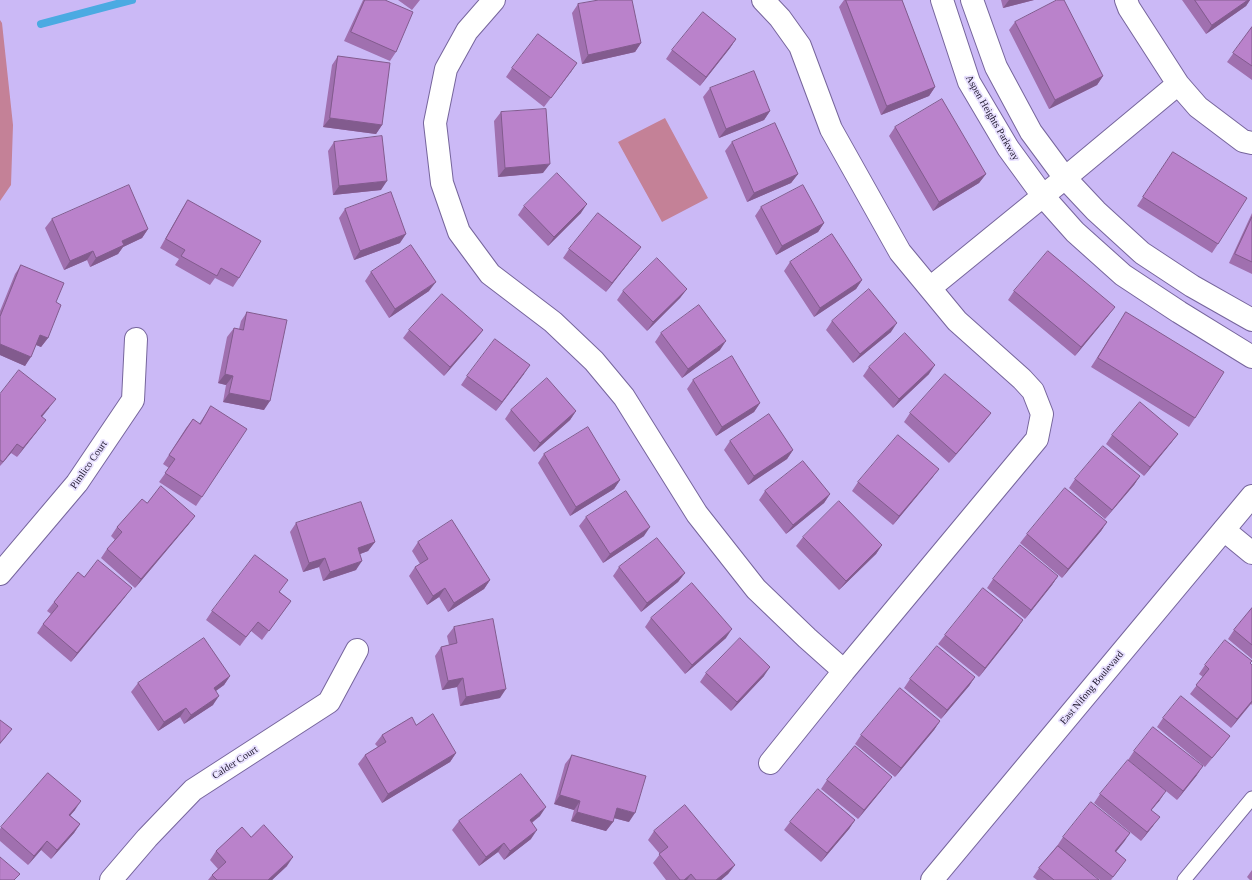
<!DOCTYPE html>
<html>
<head>
<meta charset="utf-8">
<style>
  body { margin:0 }
  canvas { display:block; background:#cbb9f6 }
</style>
</head>
<body>
<canvas width="1252" height="880"></canvas>
<script>
const context = document.querySelector('canvas').getContext('2d');
context.lineJoin = 'round';
function fillPath(path, color) { context.fillStyle = color; context.fill(path, 'evenodd'); }
function strokePath(path, color, width, dash) { context.strokeStyle = color; context.lineWidth = width; context.lineCap = dash ? 'butt' : 'round'; context.setLineDash(dash || []); context.stroke(path); }
function label(font, color, halo, rows, align = 'center') {
  context.font = font + ' Georgia,serif'; context.lineWidth = 3.5; context.setLineDash([]); context.textBaseline = 'middle'; context.strokeStyle = halo; context.fillStyle = color; for (const [text, x, y, turn = 0] of rows) {
    context.save(); context.translate(x, y); context.rotate((+turn || 0) * Math.PI / 180); context.textAlign = isNaN(turn) ? turn : align; if (halo) context.strokeText(text, 0, 0); context.fillText(text, 0, 0); context.restore();
  }
}
fillPath(new Path2D(`
  M0,20L2,23L13,125L11,185L0,201Z
  M665,118L708,198L662,222L618,142Z`), '#c48197');
strokePath(new Path2D(`
  M41,24L132,0`), '#4baae2', 8);
const lane = new Path2D(`
  M1184,880L1252,798`);
const street = new Path2D(`
  M494,0L467,31L446,69L435,123L442,183L459,232L490,274L553,322L594,361L624,397L697,514L756,589L807,638L844,671L1037,439L1042,414L1033,391L1022,379L957,321L900,252L831,129L800,46L780,18L763,0
  M942,0L969,82L1008,148L1043,196L1075,232L1123,275L1179,312L1252,357
  M972,0L996,67L1031,132L1065,178L1096,211L1142,253L1192,286L1252,320
  M1126,0L1129,8L1178,84L1198,107L1243,141L1252,143
  M930,288L1065,178L1178,84
  M1224,530L1252,553
  M0,574L77,483L133,400L136,339
  M770,763L844,671
  M111,880L147,838L193,790L329,702L357,650`);
const secondary = new Path2D(`
  M932,880L1252,496`);
strokePath(lane, '#76659c', 15);
strokePath(street, '#76659c', 24);
strokePath(secondary, '#76659c', 24);
strokePath(lane, '#fff', 13);
strokePath(street, '#fff', 22);
strokePath(secondary, '#fff', 22);
fillPath(new Path2D(`
  M363,0H385L396,52L390,61L344,41Z
  M398,0H420L412,10Z
  M844,0H902L935,87L929,96L881,115L839,7Z
  M1001,0H1034L1003,8Z
  M1182,0H1250L1246,6L1206,34Z
  M578,4L641,43L635,52L582,64L572,13Z
  M1015,22L1103,76L1097,85L1049,109L1009,30Z
  M1252,27V80L1227,62Z
  M736,39L730,48L700,86L666,59L672,50Z
  M338,56L382,125L376,134L323,127L332,65Z
  M577,63L544,107L506,77L512,68Z
  M710,88L770,111L764,120L719,138L703,97Z
  M501,112L543,173L498,177L494,121Z
  M895,127L986,174L979,183L933,211L889,136Z
  M334,142L381,190L333,195L328,151Z
  M732,142L798,174L791,183L747,202L725,151Z
  M1173,152L1218,244L1212,253L1137,206Z
  M188,200L239,278L233,287L215,278L210,285L175,265L179,259L160,248L182,209Z
  M524,206L581,213L548,246L518,215Z
  M761,207L824,223L818,232L776,255L755,216Z
  M345,209L400,243L354,260L339,218Z
  M1252,213V274L1229,263Z
  M52,219L148,229L142,238L123,247L118,254L90,267L87,260L64,270L45,228Z
  M641,247L606,292L563,258L569,249Z
  M790,262L862,280L856,289L814,317L784,271Z
  M21,265L56,302L48,338L41,347L36,345L25,366L0,355V311L15,274Z
  M371,272L429,291L389,318L365,281Z
  M687,289L680,298L647,331L617,300L623,291Z
  M1014,291L1108,316L1075,356L1008,300Z
  M247,312L264,410L223,402L226,385L218,383L227,337L234,328L239,329L241,321Z
  M1126,312L1195,418L1189,427L1091,367Z
  M832,321L891,332L853,363L826,330Z
  M409,330H483L476,339L444,376L403,338Z
  M661,333L720,350L682,378L655,342Z
  M869,367L929,374L893,408L863,376Z
  M524,374L496,411L461,385L467,376Z
  M693,380L760,403L754,412L716,436L687,389Z
  M0,394L49,408L42,417L39,429L17,457L11,453L0,466Z
  M211,406L202,497L196,506L159,482L169,468L163,464L186,428L193,419L199,424Z
  M511,410L576,411L570,420L534,452L505,419Z
  M910,413H991L984,422L949,463L904,422Z
  M1178,434L1171,443L1144,476L1106,444L1112,435Z
  M730,441L793,450L787,459L748,485L724,450Z
  M544,454L620,480L614,489L570,516L538,463Z
  M939,469L932,478L893,525L852,491L858,482Z
  M1140,476L1134,485L1105,519L1069,488L1075,479Z
  M765,491L830,494L824,503L786,534L759,500Z
  M147,503L195,516L188,525L135,588L101,558L107,549L115,540L111,536L117,527Z
  M586,517L644,536L603,563L579,526Z
  M1107,522L1101,531L1062,578L1020,543L1027,534Z
  M296,523L375,542L368,551L360,554L356,570L323,581L319,567L303,572L290,532Z
  M803,537L882,545L876,554L839,590L796,546Z
  M418,542L490,580L484,589L448,612L439,597L427,605L409,576L415,567L420,564L412,551Z
  M619,567L685,573L678,582L641,612L613,576Z
  M1058,576L1052,585L1025,619L987,588L993,579Z
  M84,577L125,597L71,662L37,633L43,624L51,614L47,611L54,602Z
  M280,592L291,601L262,640L251,631L240,646L206,620L212,611Z
  M1252,608V659L1228,639L1234,630Z
  M651,618L726,638L685,674L645,627Z
  M1023,620L1017,629L979,677L938,644L945,635Z
  M454,627L500,698L460,706L457,687L442,690L435,656L441,647L449,645L447,636Z
  M1205,665H1252V705L1251,704L1231,728L1190,694L1203,677L1199,674Z
  M706,673L764,676L731,711L700,682Z
  M230,676L224,685L216,691L213,705L184,724L180,717L158,731L131,692L138,683Z
  M975,677L969,686L941,719L904,688L910,679Z
  M1163,718L1230,736L1223,745L1205,767L1157,727Z
  M940,721L934,730L895,777L855,744L861,735Z
  M416,725L456,753L450,762L382,803L358,764L365,755L378,747L375,744L382,735Z
  M1134,751L1197,775L1177,800L1128,760Z
  M572,755L629,822L614,818L613,822L606,831L571,821L574,810L554,804L565,764Z
  M48,773L75,810L70,815L80,824L74,833L51,859L41,850L28,865L0,841V829Z
  M827,780L885,786L858,819L821,789Z
  M1100,794L1160,800L1151,810L1153,826L1141,841L1094,803Z
  M540,816L532,823L531,839L504,860L498,852L479,866L452,830L459,821Z
  M855,820L849,829L821,862L784,830L790,822Z
  M654,831L735,865L728,874L721,880H666L653,863L660,854L648,840Z
  M1130,833L1116,852L1126,860L1111,880H1100L1073,859L1099,880H1037L1033,877L1039,868L1057,846L1063,837Z
  M251,837L287,866L272,880H208L212,875L218,869L210,860L216,851Z
  M1252,870V880H1250L1247,877Z`), '#a070af');
fillPath(new Path2D(`
  M1009,0H1034L1003,8Z
  M1248,0H1250L1246,6L1206,34L1212,25Z
  M736,39L730,48L700,86L706,77Z
  M641,43L635,52L582,64L588,55Z
  M577,63L571,72L544,107L551,98Z
  M1103,76L1097,85L1049,109L1055,100Z
  M935,87L929,96L881,115L887,106Z
  M770,111L764,120L719,138L726,129Z
  M330,118L382,125L376,134L323,127Z
  M550,164L543,173L498,177L505,168Z
  M798,174L791,183L747,202L754,193Z
  M986,174L979,183L933,211L939,202Z
  M387,181L381,190L333,195L339,186Z
  M587,204L581,213L548,246L554,237Z
  M824,223L818,232L776,255L782,246Z
  M148,229L142,238L123,247L118,254L90,267L96,258L122,241Z
  M406,234L400,243L354,260L360,251Z
  M641,247L606,292L612,283Z
  M93,251L87,260L64,270L70,261Z
  M862,280L856,289L814,317L820,308Z
  M436,282L429,291L389,318L395,309Z
  M687,289L680,298L647,331L653,322Z
  M1115,307L1108,316L1075,356L1081,347Z
  M897,323L891,332L853,363L860,354Z
  M483,330L476,339L444,376L450,367Z
  M40,335L48,338L41,347L34,344Z
  M726,341L720,350L682,378L688,369Z
  M0,344L31,357L25,366L0,355Z
  M530,365L524,374L496,411L502,402Z
  M935,365L929,374L893,408L899,399Z
  M225,374L233,376L226,385L218,383Z
  M229,393L270,401L264,410L223,402Z
  M56,399L49,408L35,425L41,416Z
  M760,403L754,412L716,436L722,427Z
  M576,411L570,420L534,452L540,443Z
  M991,413L984,422L949,463L956,454Z
  M46,420L39,429L17,457L23,448Z
  M1178,434L1171,443L1144,476L1150,467Z
  M17,444L11,453L0,466L3,462Z
  M793,450L787,459L748,485L754,476Z
  M939,469L932,478L893,525L899,516Z
  M1140,476L1134,485L1105,519L1112,510Z
  M620,480L614,489L570,516L576,507Z
  M830,494L824,503L786,534L793,525Z
  M195,516L188,525L135,588L141,579Z
  M1107,522L1101,531L1062,578L1068,569Z
  M650,527L644,536L603,563L610,554Z
  M375,542L368,551L352,557L358,548Z
  M882,545L876,554L839,590L846,581Z
  M325,558L319,567L303,572L309,563Z
  M362,561L356,570L323,581L330,572Z
  M685,573L678,582L641,612L647,603Z
  M1058,576L1052,585L1025,619L1031,610Z
  M490,580L484,589L448,612L454,603Z
  M132,588L125,597L71,662L77,653Z
  M445,588L439,597L427,605L433,596Z
  M1023,620L1017,629L979,677L985,668Z
  M732,629L726,638L685,674L692,665Z
  M770,667L764,676L731,711L737,702Z
  M230,676L224,685L207,697L214,688Z
  M975,677L969,686L941,719L947,710Z
  M463,678L457,687L442,690L448,681Z
  M506,689L500,698L460,706L466,697Z
  M219,696L213,705L184,724L191,715Z
  M1252,701V702L1231,728L1237,719Z
  M186,708L180,717L158,731L164,722Z
  M940,721L934,730L895,777L901,768Z
  M12,729L5,738L0,744V743Z
  M456,753L450,762L382,803L388,794Z
  M1203,766L1197,775L1177,800L1183,791Z
  M892,777L885,786L858,819L864,810Z
  M1166,791L1160,800L1144,819L1151,810Z
  M560,795L580,801L574,810L554,804Z
  M81,801L75,810L63,824L69,815Z
  M546,807L540,816L523,829L530,820Z
  M617,808L635,813L629,822L610,817Z
  M577,812L613,822L606,831L571,821Z
  M1160,817L1153,826L1141,841L1147,832Z
  M855,820L849,829L821,862L827,853Z
  M80,824L74,833L51,859L57,850Z
  M537,830L531,839L504,860L510,851Z
  M1130,833L1124,842L1109,860L1115,851Z
  M47,841L41,850L28,865L34,856Z
  M504,843L498,852L479,866L486,857Z
  M293,857L287,866L272,880H268Z
  M735,865L728,874L721,880H716Z
  M691,874L687,880H684Z`), '#825b8e');
const building = new Path2D(`
  M365,0H385L413,12L396,52L351,32Z
  M599,0H632L641,43L588,55L578,4Z
  M846,0H902L935,87L887,106Z
  M1057,0H1064L1103,76L1055,100L1015,22Z
  M1195,0H1248L1212,25Z
  M703,12L736,39L706,77L672,50Z
  M1252,27V66L1233,53Z
  M538,34L577,63L551,98L512,68Z
  M338,56L390,63L382,125L330,118Z
  M754,71L770,111L726,129L710,88Z
  M942,99L986,174L939,202L895,127Z
  M546,109L550,164L505,168L501,112Z
  M775,123L798,174L754,193L732,142Z
  M382,136L387,181L339,186L334,142Z
  M1173,152L1247,198L1218,244L1143,197Z
  M557,173L587,204L554,237L524,206Z
  M129,185L148,229L122,241L124,245L96,258L93,251L70,261L52,219Z
  M803,185L824,223L782,246L761,207Z
  M391,192L406,234L360,251L345,209Z
  M188,200L261,241L239,278L221,268L217,276L181,256L185,250L166,239Z
  M598,213L641,247L612,283L569,249Z
  M1252,217V262L1235,254Z
  M832,234L862,280L820,308L790,262Z
  M411,245L436,282L395,309L371,272Z
  M1048,251L1115,307L1081,347L1014,291Z
  M657,258L687,289L653,322L623,291Z
  M21,265L64,283L56,302L61,305L48,338L40,335L31,357L0,344V317Z
  M869,289L897,323L860,354L832,321Z
  M442,294L483,330L450,367L409,330Z
  M699,305L726,341L688,369L661,333Z
  M247,312L287,320L270,401L229,393L233,376L225,374L234,328L243,330Z
  M1126,312L1224,372L1195,418L1098,358Z
  M905,333L935,365L899,399L869,367Z
  M495,339L530,365L502,402L467,376Z
  M732,356L760,403L722,427L693,380Z
  M19,370L56,399L41,416L46,420L23,448L17,444L3,462L0,460V394Z
  M945,374L991,413L956,454L910,413Z
  M547,378L576,411L540,443L511,410Z
  M1140,402L1178,434L1150,467L1112,435Z
  M211,406L247,429L202,497L165,473L175,459L169,455L193,419L200,424Z
  M769,414L793,450L754,476L730,441Z
  M588,427L620,480L576,507L544,454Z
  M898,435L939,469L899,516L858,482Z
  M1103,446L1140,476L1112,510L1075,479Z
  M803,461L830,494L793,525L765,491Z
  M161,486L195,516L141,579L107,549L122,532L117,527L142,499L147,503Z
  M1065,488L1107,522L1068,569L1027,534Z
  M626,491L650,527L610,554L586,517Z
  M839,501L882,545L846,581L803,537Z
  M361,502L375,542L358,548L362,561L330,572L325,558L309,563L296,523Z
  M452,520L490,580L454,603L445,588L433,596L415,567L428,559L418,542Z
  M657,538L685,573L647,603L619,567Z
  M1020,545L1058,576L1031,610L993,579Z
  M255,555L288,580L279,592L291,601L269,631L258,622L246,637L212,611Z
  M98,560L132,588L77,653L43,624L58,606L54,602L78,572L84,577Z
  M692,583L732,629L692,665L651,618Z
  M983,588L1023,620L985,668L945,635Z
  M1252,608V645L1234,630Z
  M493,619L506,689L466,697L463,678L448,681L441,647L457,643L454,627Z
  M204,638L230,676L214,688L219,696L191,715L186,708L164,722L138,683Z
  M740,638L770,667L737,702L706,673Z
  M1225,640L1252,661L1250,663L1252,665V701L1237,719L1196,685L1209,669L1205,665Z
  M937,646L975,677L947,710L910,679Z
  M900,688L940,721L901,768L861,735Z
  M1181,696L1230,736L1212,758L1163,718Z
  M433,714L456,753L388,794L365,755L386,742L382,735L412,717L416,725Z
  M0,720L12,729L0,743Z
  M1153,727L1203,766L1183,791L1134,751Z
  M855,746L892,777L864,810L827,780Z
  M572,755L646,776L635,813L617,808L613,822L577,812L580,801L560,795Z
  M1128,760L1166,791L1151,810L1160,817L1147,832L1100,794Z
  M48,773L81,801L69,815L80,824L57,850L47,841L34,856L1,827Z
  M521,774L546,807L530,820L537,830L510,851L504,843L486,857L459,821Z
  M818,789L855,820L827,853L790,822Z
  M1091,802L1130,833L1115,851L1126,860L1113,877L1063,837Z
  M685,805L735,865L716,880H696L691,874L684,880H680L659,854L668,847L654,831Z
  M264,825L293,857L268,880H217L212,875L226,862L216,851L242,827L251,837Z
  M1058,846L1099,880H1054L1039,868Z
  M0,857L20,874L14,880H0Z`);
fillPath(building, '#ba82cb');
strokePath(building, '#825b8e', 1);
label('10px', '#1e172d', '#e8e0ff', [
  ["Aspen Heights Parkway",992,118,60],
  ["Pimlico Court",89,465,-55],
  ["East Nifong Boulevard",1092,688,-50],
  ["Calder Court",235,763,-33]
]);
</script>
</body>
</html>
